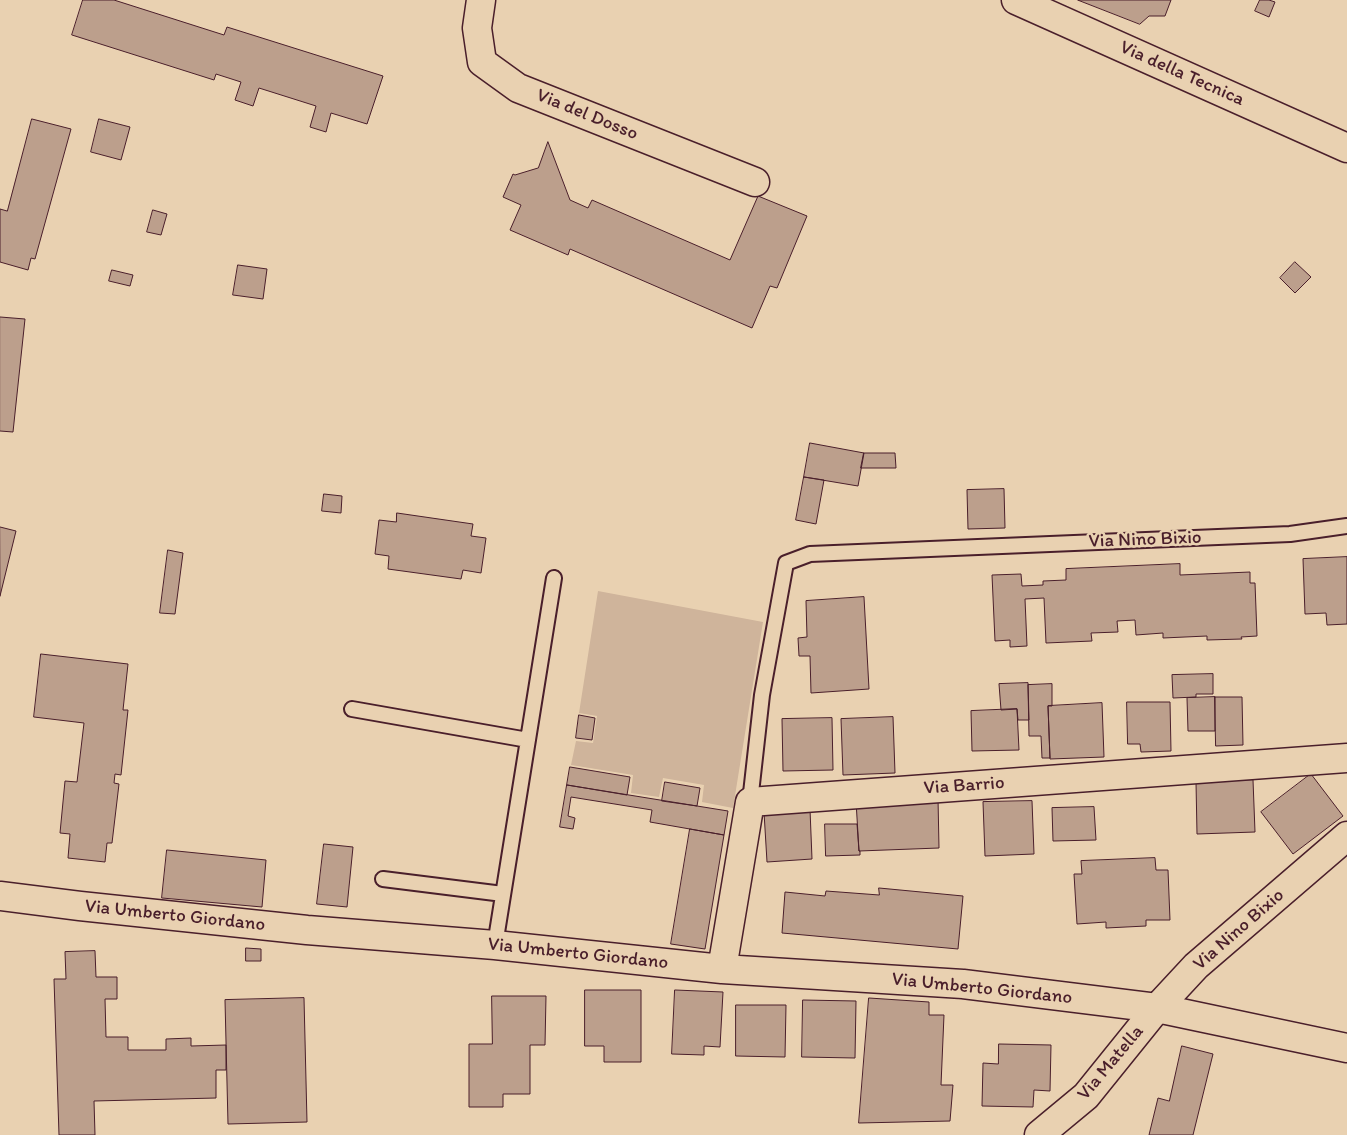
<!DOCTYPE html>
<html>
<head>
<meta charset="utf-8">
<style>
  body { margin:0 }
  canvas { display:block; background:#e9d1b1 }
</style>
</head>
<body>
<canvas width="1347" height="1135"></canvas>
<script>
const context = document.querySelector('canvas').getContext('2d');
context.lineJoin = 'round';
function fillPath(path, color) { context.fillStyle = color; context.fill(path, 'evenodd'); }
function strokePath(path, color, width, dash) { context.strokeStyle = color; context.lineWidth = width; context.lineCap = dash ? 'butt' : 'round'; context.setLineDash(dash || []); context.stroke(path); }
function label(font, color, halo, rows, align = 'center') {
  context.font = font + ' Itim,sans-serif'; context.lineWidth = 5; context.setLineDash([]); context.textBaseline = 'middle'; context.strokeStyle = halo; context.fillStyle = color; for (const [text, x, y, turn = 0] of rows) {
    context.save(); context.translate(x, y); context.rotate((+turn || 0) * Math.PI / 180); context.textAlign = isNaN(turn) ? turn : align; if (halo) context.strokeText(text, 0, 0); context.fillText(text, 0, 0); context.restore();
  }
}
fillPath(new Path2D(`
  M598,591L763,622L733,808L702,802L704,785L663,778L659,797L631,793L633,775L571,765L576,741L593,743L597,716L579,713Z`), '#cfb49b');
const building = new Path2D(`
  M83,0H114L224,35L227,27L383,76L367,124L331,113L326,132L310,127L316,106L259,88L253,106L235,100L241,82L216,74L214,80L72,35Z
  M1078,0H1171L1165,16H1149L1140,24Z
  M1260,0H1269L1275,2L1269,17L1255,11Z
  M32,119L71,129L35,259L31,258L28,270L0,262V209L7,211Z
  M99,119L130,127L121,160L91,152Z
  M548,142L570,200L588,208L592,200L730,260L758,196L807,216L777,288L770,286L752,328L570,249L568,255L510,230L521,205L503,197L513,174L515,175L538,168Z
  M153,210L167,214L161,235L147,232Z
  M1295,262L1311,277L1295,293L1280,278Z
  M238,265L267,269L263,299L233,295Z
  M112,270L133,275L130,286L109,281Z
  M0,317L25,319L13,432L0,431Z
  M810,443L864,453L858,486L804,477Z
  M864,453H895L896,468H861Z
  M804,477L824,480L816,524L796,520Z
  M1004,489L1005,528L968,529L967,490Z
  M324,494L342,496L341,513L322,511Z
  M397,513L473,524L471,536L486,538L481,573L463,570L461,579L388,569L389,556L375,554L379,520L396,522Z
  M0,527L16,531L0,596Z
  M168,550L183,553L175,614L160,613Z
  M1347,557V624L1327,625L1326,613L1305,614L1303,559Z
  M1180,564V575L1250,572V583H1255L1257,636L1241,637L1242,639L1207,640V636L1163,638V633L1136,635L1135,620L1117,621L1118,632L1091,633L1092,641L1046,643L1044,598L1025,599L1027,646L1010,647V640L995,641L992,575L1021,574L1022,586L1043,585V581L1066,580V569Z
  M864,597L869,689L811,693L810,656H799L798,638L807,637L806,601Z
  M41,654L128,664L123,710H128L121,775L115,774L114,783L119,784L112,843H107L105,862L68,858L70,834L60,833L65,781L77,782L84,723L34,717Z
  M1213,674V694H1196V697L1173,698L1172,675Z
  M1028,683L1029,720H1018L1017,709L1001,710L999,684Z
  M1052,684V706H1048L1050,758H1042L1041,736H1029L1028,685Z
  M1215,697V731H1188L1187,698Z
  M1215,697H1242L1243,745L1216,746Z
  M1127,702H1170L1171,751L1141,752L1140,744H1128Z
  M1102,703L1104,757L1050,759L1048,706Z
  M1017,709L1019,750L972,751L971,711Z
  M579,715L595,718L592,740L576,738Z
  M893,717L895,773L843,775L841,719Z
  M832,718L833,770L783,771L782,719Z
  M570,767L630,777L627,795L567,785Z
  M1311,774L1343,816L1293,854L1261,812Z
  M1253,780L1255,832L1197,834L1196,782Z
  M665,782L700,788L697,806L662,801Z
  M567,785L728,811L724,835L650,822L652,810L571,797L568,816L575,818L573,829L560,827Z
  M938,798L939,848L859,851L856,801Z
  M1032,801L1034,854L985,856L983,802Z
  M1094,807L1096,840L1053,841L1052,808Z
  M810,809L812,859L767,862L764,812Z
  M825,824H857L859,851H860V855L826,856Z
  M690,829L724,835L705,949L671,944Z
  M324,844L353,847L347,907L317,904Z
  M167,850L266,860L262,907L162,898Z
  M1155,858L1156,870H1168L1170,920H1146V926L1106,928V922L1077,924L1074,874H1082L1081,861Z
  M879,888L963,896L958,949L782,933L785,892L825,896L826,891L879,895Z
  M246,948L261,949V961H246Z
  M95,951L96,977H117V999H105L106,1037H128V1050H166V1039L191,1038V1046L226,1045V1070H216V1098L94,1101L95,1135H59L54,979H66L65,952Z
  M585,990H641V1062H604V1046H585Z
  M675,990L723,992L720,1047L704,1046V1055L672,1054Z
  M492,996H546L545,1045H530V1094H503V1107H469V1044H492Z
  M304,998L307,1122L228,1124L225,1000Z
  M869,998L929,1002V1015H944L941,1085H953L950,1121L859,1123Z
  M803,1000L856,1001L855,1058L802,1057Z
  M736,1005H786L785,1057L736,1056Z
  M999,1044L1051,1045L1050,1091L1034,1090L1033,1107L982,1106L983,1063L998,1064Z
  M1182,1046L1213,1054L1193,1135H1149L1158,1098L1169,1101Z`);
fillPath(building, '#bc9f8c');
strokePath(building, '#4a1f2b', 1);
const service = new Path2D(`
  M352,709L528,740
  M750,802L762,695L786,563L810,554L1290,534L1347,526
  M383,879L503,894
  M495,945L554,578`);
const minor = new Path2D(`
  M481,0L477,28L482,62L518,88L755,182
  M1016,0L1347,148
  M0,896L80,906L307,930L495,945L722,969L963,984L1157,1008L1347,1048
  M722,969L750,802L1347,758
  M1039,1135L1086,1096L1157,1008L1196,966L1347,836`);
strokePath(service, '#4a1f2b', 18);
strokePath(minor, '#4a1f2b', 31);
strokePath(service, '#e9d1b1', 14);
strokePath(minor, '#e9d1b1', 28);
label('19px', '#4a1f2b', '#e9d1b1', [
  ["Via della Tecnica",1182,74,24],
  ["Via del Dosso",587,115,22],
  ["Via Nino Bixio",1145,540,-2],
  ["Via Barrio",964,786,-4],
  ["Via Umberto Giordano",175,916,6],
  ["Via Nino Bixio",1239,930,-41],
  ["Via Umberto Giordano",578,954,6],
  ["Via Umberto Giordano",982,989,6],
  ["Via Matella",1111,1063,-50]
]);
</script>
</body>
</html>
